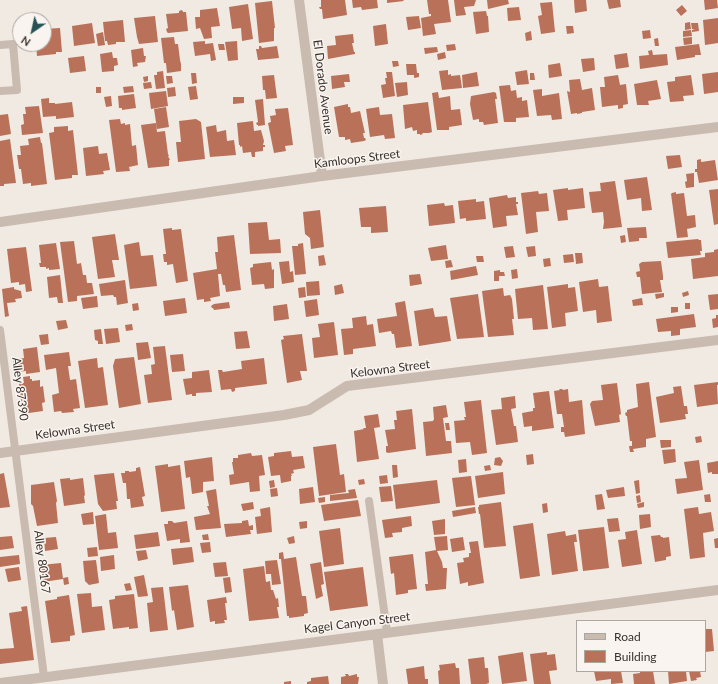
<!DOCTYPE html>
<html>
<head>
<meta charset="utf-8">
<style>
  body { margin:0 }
  #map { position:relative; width:718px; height:684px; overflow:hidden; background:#f1eae2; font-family:Lato,sans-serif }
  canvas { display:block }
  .legend { position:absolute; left:576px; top:620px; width:130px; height:52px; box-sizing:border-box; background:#f9f4ef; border:1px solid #aca6a1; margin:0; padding:5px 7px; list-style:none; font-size:12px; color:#38302c }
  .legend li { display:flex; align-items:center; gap:8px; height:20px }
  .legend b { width:20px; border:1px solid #aca6a1 }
  .north { position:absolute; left:12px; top:12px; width:40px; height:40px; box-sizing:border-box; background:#f9f4ef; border:1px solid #aca6a1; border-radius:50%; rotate:214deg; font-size:11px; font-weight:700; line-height:16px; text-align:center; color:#38302c }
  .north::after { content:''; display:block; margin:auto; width:14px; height:18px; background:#265256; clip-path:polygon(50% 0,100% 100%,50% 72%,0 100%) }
</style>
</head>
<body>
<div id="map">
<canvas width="718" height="684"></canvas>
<ul class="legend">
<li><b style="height:5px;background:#c9bbaf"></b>Road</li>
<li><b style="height:11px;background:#b97159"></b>Building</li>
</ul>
<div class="north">N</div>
</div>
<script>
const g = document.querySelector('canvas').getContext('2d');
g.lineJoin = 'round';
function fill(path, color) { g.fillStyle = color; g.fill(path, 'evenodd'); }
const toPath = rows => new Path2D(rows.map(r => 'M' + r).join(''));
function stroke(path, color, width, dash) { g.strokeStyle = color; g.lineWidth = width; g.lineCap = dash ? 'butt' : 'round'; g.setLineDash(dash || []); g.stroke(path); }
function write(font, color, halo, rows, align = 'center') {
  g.font = font + ' Lato,sans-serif'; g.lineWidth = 3; g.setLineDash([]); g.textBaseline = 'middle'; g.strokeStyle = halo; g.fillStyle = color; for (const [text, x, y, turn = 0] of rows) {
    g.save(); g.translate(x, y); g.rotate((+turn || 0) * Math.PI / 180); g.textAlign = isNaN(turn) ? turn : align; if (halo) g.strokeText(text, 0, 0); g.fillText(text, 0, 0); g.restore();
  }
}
const building = toPath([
  [321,0,345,0,347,15,323,19,322,9,320,9,319,7,321,7],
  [352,0,377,0,378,8,362,10,361,7,353,8],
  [387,0,403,0,404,1,387,3],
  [427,0,448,0,451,22,434,24,436,34,423,36,421,18,431,16,431,14,429,14],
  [454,0,476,0,474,6,464,7,466,15,456,16],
  [487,0,508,0,509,4,488,9],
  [574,0,586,0,587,11,575,13],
  [607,0,620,0,621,7,609,9],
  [704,0,717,0,718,8,705,10],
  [272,1,275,28,274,28,274,41,259,43,255,3],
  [552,2,555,32,541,34,538,16,542,15,540,3],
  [248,4,253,39,242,41,241,28,232,29,229,7],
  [682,5,687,11,681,16,676,10],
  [519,7,521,20,508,21,507,8],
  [217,8,220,26,211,27,212,38,204,39,200,28,196,29,195,17,200,17,200,10],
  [182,10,183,12,186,12,188,31,168,33,167,32,166,29,168,28,166,14,179,13,179,11],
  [486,11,487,16,488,16,489,32,476,34,473,12],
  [155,16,158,42,139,44,137,37,134,18],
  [419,16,421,28,408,30,406,17],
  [718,18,718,43,705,45,703,20],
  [123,20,125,42,116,42,116,44,108,45,107,41,105,41,103,22],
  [690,22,691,29,685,30,685,23],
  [92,23,95,43,74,46,72,26],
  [691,23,698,23,699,31,692,32,692,30,695,29,692,29],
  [386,24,388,44,375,46,373,26],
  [566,26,573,26,574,33,567,34],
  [60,28,62,52,56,52,56,54,37,56,36,44,44,44,44,29],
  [650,30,651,38,643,39,642,31],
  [691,30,692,36,683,37,683,31],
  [531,31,532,40,526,41,525,33],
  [103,32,105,45,98,46,96,34],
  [353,34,354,43,352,43,354,52,355,52,355,54,328,59,327,46,336,45,335,36],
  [174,37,175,44,178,44,180,60,181,64,181,71,167,73,166,63,164,63,161,38],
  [692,37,692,44,684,45,683,38],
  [658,38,659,46,655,46,654,39],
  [205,41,205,44,213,43,216,60,211,61,210,54,195,56,193,42],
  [237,41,238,60,228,61,225,42],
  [218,44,224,44,225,50,219,50],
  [455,44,456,50,447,51,446,45],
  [699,44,701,55,695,55,695,57,677,60,675,47],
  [259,46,261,46,262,48,277,46,279,58,258,60,256,49,259,49],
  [437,47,438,52,425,54,424,48],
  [143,48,144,56,146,56,145,62,137,63,138,66,133,67,131,50],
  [652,50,653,55,667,54,668,65,640,69,639,56,649,55,648,51],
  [112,52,113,58,117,58,118,65,114,66,114,71,102,72,100,54],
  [445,52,446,58,438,60,437,54],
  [627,53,629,67,616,69,614,55],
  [84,56,86,71,70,73,68,58],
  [594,58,595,70,583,72,581,59],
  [392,61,398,61,399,66,393,67],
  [560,63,562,76,549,78,548,65],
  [406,64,416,64,417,73,419,73,419,77,414,78,414,75,407,75],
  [448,70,448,75,451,74,451,76,460,75,462,88,442,90,439,71],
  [527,70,529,84,517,85,515,72],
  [163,71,165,88,156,89,154,75,157,75,157,72],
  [386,72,392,72,395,96,383,98,381,85,386,84,385,78,387,78],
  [477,72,479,86,463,88,462,75],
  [718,72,718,92,704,94,702,74],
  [191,73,196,73,197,83,192,84],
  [530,73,534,73,535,80,530,80],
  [349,74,350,82,344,82,345,87,332,89,331,76],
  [274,75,277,98,266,99,265,90,263,90,262,76],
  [618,75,620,85,626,84,628,104,623,105,623,108,618,109,618,105,602,107,600,87,605,87,604,77],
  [691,75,694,95,683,96,684,101,670,102,667,82,675,81,675,77],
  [148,76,148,81,144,82,143,77],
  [166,76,172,76,173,83,167,84],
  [580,79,582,90,592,88,595,110,582,112,582,113,577,114,577,113,571,114,567,91,570,92,569,80],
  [657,80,661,99,648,101,649,105,637,105,634,84],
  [151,82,152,88,144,89,143,83],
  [407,82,408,95,397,97,395,83],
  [510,85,511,91,516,90,517,98,522,97,522,101,527,100,529,117,516,118,516,122,504,122,499,86],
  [133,86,134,92,124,93,123,87],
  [196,86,198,99,190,100,188,87],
  [96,87,101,87,101,93,96,93],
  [175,87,176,96,168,97,167,88],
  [542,89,542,96,559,93,562,119,552,120,551,115,537,116,533,90],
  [166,91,168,106,151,109,149,93],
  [438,92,439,98,450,96,451,110,460,109,462,125,449,127,449,130,437,130,432,93],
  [494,92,496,93,497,99,495,99,498,123,484,125,483,122,479,122,479,119,473,120,470,104,471,96],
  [134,94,136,108,122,110,122,108,119,108,118,96],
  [111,96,112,106,106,107,104,97],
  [233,97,244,97,244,103,233,104],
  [49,98,49,103,55,103,55,104,72,102,74,117,56,119,56,116,43,117,41,99],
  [263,99,265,125,258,126,258,125,257,125,256,123,258,122,255,100],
  [428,102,432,132,429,133,422,133,423,134,420,135,420,134,417,134,417,130,413,131,412,127,405,129,403,105],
  [348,104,348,107,350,107,351,113,360,111,365,133,363,133,364,138,365,138,366,140,364,141,351,143,350,139,345,140,345,137,339,137,334,107],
  [39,106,43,133,22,135,21,125,24,124,23,114,26,114,25,107],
  [166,107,169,127,157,129,154,109],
  [379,107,380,115,392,114,395,138,385,139,384,135,370,137,366,109],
  [288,108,293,145,285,146,286,151,274,153,268,123,271,122,270,116,276,115,275,109],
  [8,114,11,134,0,136,0,115],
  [120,119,121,124,125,123,125,125,130,124,132,146,136,145,138,165,129,167,130,171,116,172,109,120],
  [196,119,201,122,205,159,178,162,176,142,181,142,179,121],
  [253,121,254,131,261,130,264,141,263,145,265,145,265,147,263,147,263,151,255,152,255,157,252,157,251,152,243,153,242,146,240,147,240,145,239,145,237,123],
  [156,123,157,132,165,131,168,154,169,156,168,156,170,160,169,160,169,166,148,168,141,125],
  [216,125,217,132,226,130,227,141,234,140,236,155,210,157,206,127],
  [68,126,68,131,73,130,78,175,72,175,72,178,55,180,49,133,54,132,54,127],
  [40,137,41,143,42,143,47,184,31,186,31,183,23,184,21,169,19,169,17,155,21,155,20,146,29,145,28,139],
  [10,139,16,183,4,184,4,186,0,186,0,141],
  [98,146,99,154,107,153,110,170,103,171,104,174,86,176,83,148],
  [680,155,682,167,668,169,666,156],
  [701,159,701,162,715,160,718,180,699,183,697,172,695,172,695,169,697,169,697,160],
  [694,173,694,187,686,188,685,182,687,181,686,174],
  [647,177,652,210,642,211,641,198,627,200,624,180],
  [615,181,622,227,603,229,604,222,603,212,592,213,589,192,601,191,600,183],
  [568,188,568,190,583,188,585,208,567,210,568,220,558,221,553,190],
  [718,189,718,224,714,225,709,190],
  [538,191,539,194,547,193,549,211,536,212,538,232,526,234,521,193],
  [676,192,676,194,684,193,687,216,695,215,696,227,687,229,688,237,677,238,671,194,672,193],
  [507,195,508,198,516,197,516,202,518,202,518,204,516,204,518,215,506,216,507,226,493,228,489,198],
  [476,199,476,202,484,201,486,219,466,221,466,218,460,219,458,201],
  [444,203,445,206,453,205,455,223,429,226,427,205],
  [386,206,388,232,371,233,371,227,361,227,359,208],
  [320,210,324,247,311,249,310,238,305,234,303,212],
  [267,222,269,240,280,239,281,253,250,254,248,223],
  [646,227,647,238,639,238,639,241,629,242,627,228],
  [172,228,172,230,181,229,188,281,176,283,173,264,167,265,167,262,164,262,163,254,166,254,163,229],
  [115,234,119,260,112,260,115,277,98,279,92,237],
  [234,235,241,290,226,292,225,285,223,285,221,274,218,274,220,296,210,298,211,301,204,302,204,299,197,300,193,273,217,269,215,252,218,252,217,237],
  [625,235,626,242,621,243,620,236],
  [698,239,699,240,701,240,702,251,700,251,701,255,668,258,666,242],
  [74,241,77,264,81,263,83,275,86,275,87,283,92,283,94,294,77,296,77,301,68,302,60,242],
  [139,242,141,256,153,255,157,286,130,289,124,245],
  [56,243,60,269,49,270,49,268,46,269,46,267,40,267,39,263,41,263,39,245],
  [303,243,306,274,295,275,292,246,298,246,298,244],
  [446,245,448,259,431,261,428,248],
  [513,246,515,257,506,258,504,247],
  [535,246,536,256,528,257,526,247],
  [26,247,32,291,26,292,25,284,19,285,19,282,11,283,7,249],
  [718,249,718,276,693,279,691,259,705,257,705,253,714,252,714,250],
  [575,253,582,253,583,263,576,264],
  [573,254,574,262,564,263,563,255],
  [324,255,326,265,319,266,318,256],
  [476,256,483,256,484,262,477,262],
  [550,258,551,266,544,267,543,259],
  [451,260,453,267,446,268,445,261],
  [289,261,290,272,293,271,294,282,282,284,279,262],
  [661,261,663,276,663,280,660,280,662,292,642,294,640,277,637,277,636,272,640,271,639,264,642,262],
  [271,262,272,270,274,269,274,288,265,289,264,284,252,285,250,268,253,267,253,264],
  [476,266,478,275,451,280,450,271],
  [517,269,518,278,512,279,511,270],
  [500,270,500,272,504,272,505,276,499,276,499,281,494,281,494,271],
  [420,274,422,284,410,286,409,275],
  [60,275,63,303,58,303,57,297,49,298,47,277],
  [598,279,599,287,608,286,612,321,597,323,596,310,583,312,579,282],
  [125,280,128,303,117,305,116,297,114,297,113,295,101,296,99,284],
  [319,281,320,295,307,296,306,282],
  [342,284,344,293,335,295,334,286],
  [568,284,568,288,575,287,578,311,565,313,566,326,552,328,547,287],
  [543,285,548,329,533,330,532,318,518,319,515,289],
  [14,287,14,289,21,291,22,298,15,299,16,302,7,303,9,316,5,317,2,289],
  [305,287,306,297,299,298,298,288],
  [503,288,504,296,510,295,512,299,514,319,512,319,514,335,488,337,482,291],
  [688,291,689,295,683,297,682,293],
  [664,293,664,297,656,299,655,294],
  [478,294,484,337,457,339,450,298],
  [718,294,718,309,710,310,708,295],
  [97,296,98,307,83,309,81,298],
  [185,298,187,313,165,316,163,301],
  [642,298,643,305,633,306,632,300],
  [317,299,319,315,306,317,304,301],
  [405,301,412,346,396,348,394,334,392,334,391,331,379,333,377,319,397,316,395,303],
  [229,302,230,308,214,310,213,308,212,308,211,306,214,304],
  [138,303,139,310,133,311,132,304],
  [685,303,690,303,690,309,685,309],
  [287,304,289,319,274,321,273,306],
  [671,307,678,307,678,312,671,313],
  [433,308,435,317,447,316,451,341,419,346,414,311],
  [694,314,696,327,680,329,680,335,671,336,671,331,658,332,656,319],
  [716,315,718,315,718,327,713,328,712,319,716,318],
  [366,316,367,325,373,324,376,346,353,349,353,354,344,355,341,329,353,328,352,318],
  [66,320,68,328,58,330,56,321],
  [334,322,338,355,314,358,312,338,320,337,318,324],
  [132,324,133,330,126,331,125,325],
  [118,328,120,342,106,344,104,329],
  [101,329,103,344,98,344,98,341,95,340,94,330],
  [247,331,250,348,236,349,234,332],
  [48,334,49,344,41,345,39,335],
  [302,334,307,371,300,371,302,380,287,383,281,340,284,339,283,336],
  [148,342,151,358,138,360,136,343],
  [165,346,172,400,148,403,144,375,152,374,151,365,155,364,153,347],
  [37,347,40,372,26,374,26,371,15,372,13,360,24,358,23,349],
  [69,352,71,366,68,366,70,380,76,379,80,408,73,409,74,412,62,413,61,411,54,412,52,395,59,393,56,368,46,370,44,355],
  [183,354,185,371,172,372,170,355],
  [134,357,141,404,119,408,113,366,115,359],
  [97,358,98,368,103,367,108,405,85,408,78,361],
  [264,358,267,384,235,388,235,391,232,392,231,389,221,390,218,370,222,370,223,372,242,369,241,361],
  [209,370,212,392,196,393,196,396,192,396,192,394,186,395,183,379,192,378,192,372],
  [30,376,30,379,32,379,32,381,40,380,40,387,43,386,45,402,42,403,43,411,22,414,19,383,24,383,23,377],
  [649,382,656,437,646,439,646,447,633,449,634,452,630,452,629,446,632,446,632,441,630,441,627,416,626,416,625,413,627,412,627,410,638,407,636,384],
  [718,382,718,385,717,385,718,404,697,407,694,385],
  [617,383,621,414,619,415,620,422,595,426,590,404,592,401,603,400,601,385],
  [681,386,684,406,687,406,688,414,685,414,686,419,660,423,656,397,674,393,673,387],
  [559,389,562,389,563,390,568,389,569,402,582,400,585,434,565,437,564,432,561,432,561,427,564,427,562,414,557,414,554,391,560,390],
  [549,391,554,428,532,431,532,426,524,427,522,413,533,411,533,408,535,408,533,393],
  [515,396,516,408,511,409,514,426,516,426,518,442,496,445,491,410,502,409,501,398],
  [481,400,487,453,472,455,470,442,456,443,454,421,465,420,464,417,466,417,464,402],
  [446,405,448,417,443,418,446,441,451,441,452,453,426,456,423,422,433,421,434,419,433,407],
  [412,409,416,449,388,453,386,452,386,446,388,446,385,430,395,429,394,420,397,420,396,411],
  [378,414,380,427,374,428,379,459,357,462,354,431,364,429,363,428,366,428,364,416],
  [445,423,449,423,450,430,446,430],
  [701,436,702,442,696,443,695,437],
  [660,440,671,440,671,447,661,448],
  [336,444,340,475,344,474,346,492,319,496,313,447],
  [675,449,676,462,664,464,662,450],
  [291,451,292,457,303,456,305,468,293,470,294,473,291,474,292,476,291,476,291,481,281,483,280,475,271,476,268,457,274,456,274,453],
  [251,453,252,456,262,455,265,475,259,476,260,491,250,492,249,482,230,485,229,475,234,474,232,462,233,462,233,458,238,458,238,455],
  [533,454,534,464,527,465,526,455],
  [212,457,214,481,203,482,203,492,192,494,190,477,186,478,184,461],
  [500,457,503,461,501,466,494,465,495,458],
  [466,459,467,472,459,473,458,460],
  [699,460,703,490,677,494,675,479,687,478,684,462],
  [718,461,718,474,712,474,712,472,708,473,707,463],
  [168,464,168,467,180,465,185,509,161,512,155,466],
  [392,465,397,465,398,477,393,478],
  [490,465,491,470,485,471,484,466],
  [140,467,145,496,142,497,144,506,131,508,130,499,127,499,126,483,123,483,121,473,125,473,125,471,129,471,129,472,136,471,136,468],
  [503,472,505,494,478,498,475,476],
  [4,473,10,507,0,508,0,474],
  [114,473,118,501,116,501,117,509,103,511,98,504,94,475],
  [387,475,388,483,380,484,379,476],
  [471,476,475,505,456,507,452,478],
  [70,478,70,480,83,478,85,495,84,496,85,503,64,506,60,479],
  [364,479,365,484,359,485,358,480],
  [274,480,275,487,270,488,269,481],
  [437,480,440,503,396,509,393,485],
  [639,480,640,493,636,494,634,481],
  [54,482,57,501,56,503,58,523,37,526,33,506,31,504,31,485],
  [391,486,393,501,381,502,379,487],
  [313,487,315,502,300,504,299,489],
  [624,487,625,496,608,498,606,490],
  [277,488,278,496,271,497,270,489],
  [216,489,221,528,196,530,194,517,210,514,207,506,209,506,206,491],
  [355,489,357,498,330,501,330,495,349,493,348,490],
  [602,494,605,509,597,510,595,495],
  [710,494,711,502,705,502,704,495],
  [640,495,641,502,637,503,636,496],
  [325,497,325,502,319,503,318,498],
  [358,500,361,516,324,521,321,505],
  [253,502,254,509,243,511,241,504],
  [501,502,506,546,484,548,480,514,479,514,478,507,479,507,479,505],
  [644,502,644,507,638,508,637,504],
  [547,503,548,512,543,513,542,504],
  [270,507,272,532,257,534,255,517,261,516,260,509],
  [475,507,476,513,453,517,452,511],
  [698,507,699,514,711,512,714,531,703,533,705,557,690,559,684,509],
  [93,512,94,524,83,525,81,514],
  [106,514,108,533,116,532,118,548,99,550,95,516],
  [650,514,651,527,640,529,639,515],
  [411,516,412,526,402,528,402,532,392,533,393,537,385,538,382,520],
  [618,518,620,531,609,532,607,519],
  [445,519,445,534,434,535,432,521],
  [248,520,249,526,253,525,253,530,250,530,251,534,226,537,224,524,242,523,242,521],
  [168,521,172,521,174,523,187,521,190,542,180,543,180,539,167,541,164,524,168,524],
  [307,521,307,528,300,529,299,522],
  [533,523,540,576,520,579,513,526],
  [604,527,609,568,583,571,578,530],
  [340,528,344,564,324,567,319,531],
  [637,530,642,564,622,567,618,540,626,539,625,532],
  [565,531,566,536,576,534,577,542,574,542,578,571,552,575,547,534],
  [158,532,160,546,136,549,134,535],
  [208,534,209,540,203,540,202,535],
  [660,535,661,537,663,537,663,538,669,537,671,556,666,557,666,560,655,562,651,536],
  [12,536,14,548,0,550,0,537],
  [294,536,295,543,289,544,287,538],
  [447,536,448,550,437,551,442,562,443,568,447,568,446,589,426,591,425,584,428,584,425,552,436,550,434,537],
  [56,537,58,549,45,551,44,538],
  [463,537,465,550,452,552,450,539],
  [718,538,718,548,715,548,714,539],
  [478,541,484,583,468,586,468,582,460,584,457,563,464,562,463,558,469,557,469,553,471,553,469,542],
  [210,542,211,552,202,553,200,543],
  [97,547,98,556,88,557,87,548],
  [192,547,194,562,173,565,171,549],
  [146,550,148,559,138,561,136,551],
  [283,552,284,559,296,557,302,596,306,596,308,613,304,614,304,616,289,618,289,616,287,616,281,559,279,559,279,553],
  [413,554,417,589,408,590,408,593,396,595,394,573,391,574,389,557],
  [19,555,20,564,0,567,0,557],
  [114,555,115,569,101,571,100,557],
  [96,560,99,583,89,585,85,581,83,561],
  [277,560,281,584,272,585,271,574,266,574,265,561],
  [226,562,228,576,215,577,213,563],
  [321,562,324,584,321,585,323,596,316,599,310,564],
  [61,563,63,579,43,582,41,565],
  [264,566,266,582,270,581,271,590,273,590,276,599,278,598,279,607,277,607,279,618,249,621,243,569],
  [19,567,21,580,8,582,5,569],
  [363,567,368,606,330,611,324,572],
  [144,575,148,596,138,597,134,577],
  [68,577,69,584,64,585,63,578],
  [230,577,232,592,225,593,223,578],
  [130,583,132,590,126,591,124,584],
  [188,585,194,627,177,630,174,610,172,611,169,587],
  [163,587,168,630,150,632,147,603,153,602,151,588],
  [91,593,92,607,102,606,105,630,82,633,77,594],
  [134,594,138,628,129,629,129,627,113,629,109,600,115,599,115,596],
  [69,595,75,635,70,636,70,641,51,643,45,601,57,599,57,597],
  [226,597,227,603,225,603,227,620,224,620,225,623,215,624,215,621,210,622,207,600],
  [27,606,34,660,0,664,0,649,14,648,9,613,22,611,21,607],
  [705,629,712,629,714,651,705,652],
  [523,652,527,681,502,684,498,656],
  [547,652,547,655,555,654,557,670,549,671,551,684,534,684,530,654],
  [484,657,485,668,488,668,489,683,486,684,471,684,468,659],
  [455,663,456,668,459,668,460,684,439,684,438,671,440,670,439,665],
  [424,666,425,679,428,679,428,684,408,684,406,669],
  [594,671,621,671,623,683,611,684,611,679,596,681],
  [640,671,646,671,646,672,653,671,655,684,634,684,633,674,640,673],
  [668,671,686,671,687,681,669,684],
  [689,671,700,671,701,677,696,678,697,680,691,681],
  [345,674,348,674,349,676,357,674,357,677,359,677,358,684,341,684,341,677,346,676],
  [328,676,329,684,307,684,307,682,311,681,311,678],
  [291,681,291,684,284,684,284,682]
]);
const lane = toPath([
  [0,45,13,44,17,90,0,91],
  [0,330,44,677],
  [369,501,387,632]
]);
const street = toPath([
  [299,0,322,176],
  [0,222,322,176,718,127],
  [0,453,284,415,309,410,347,386,718,340],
  [377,634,383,684],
  [0,683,718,590]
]);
const streetNames = [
  ["El Dorado Avenue",323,87,83],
  ["Kamloops Street",357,159,-7],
  ["Kelowna Street",390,369,-7],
  ["Alley 87390",20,389,83],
  ["Kelowna Street",75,430,-8],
  ["Alley 80167",42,562,83],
  ["Kagel Canyon Street",357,623,-7]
];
fill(building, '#b97159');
stroke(lane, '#c9bbaf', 8);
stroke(street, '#c9bbaf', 10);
write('12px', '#38302c', '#f9f4ef', streetNames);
</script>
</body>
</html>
